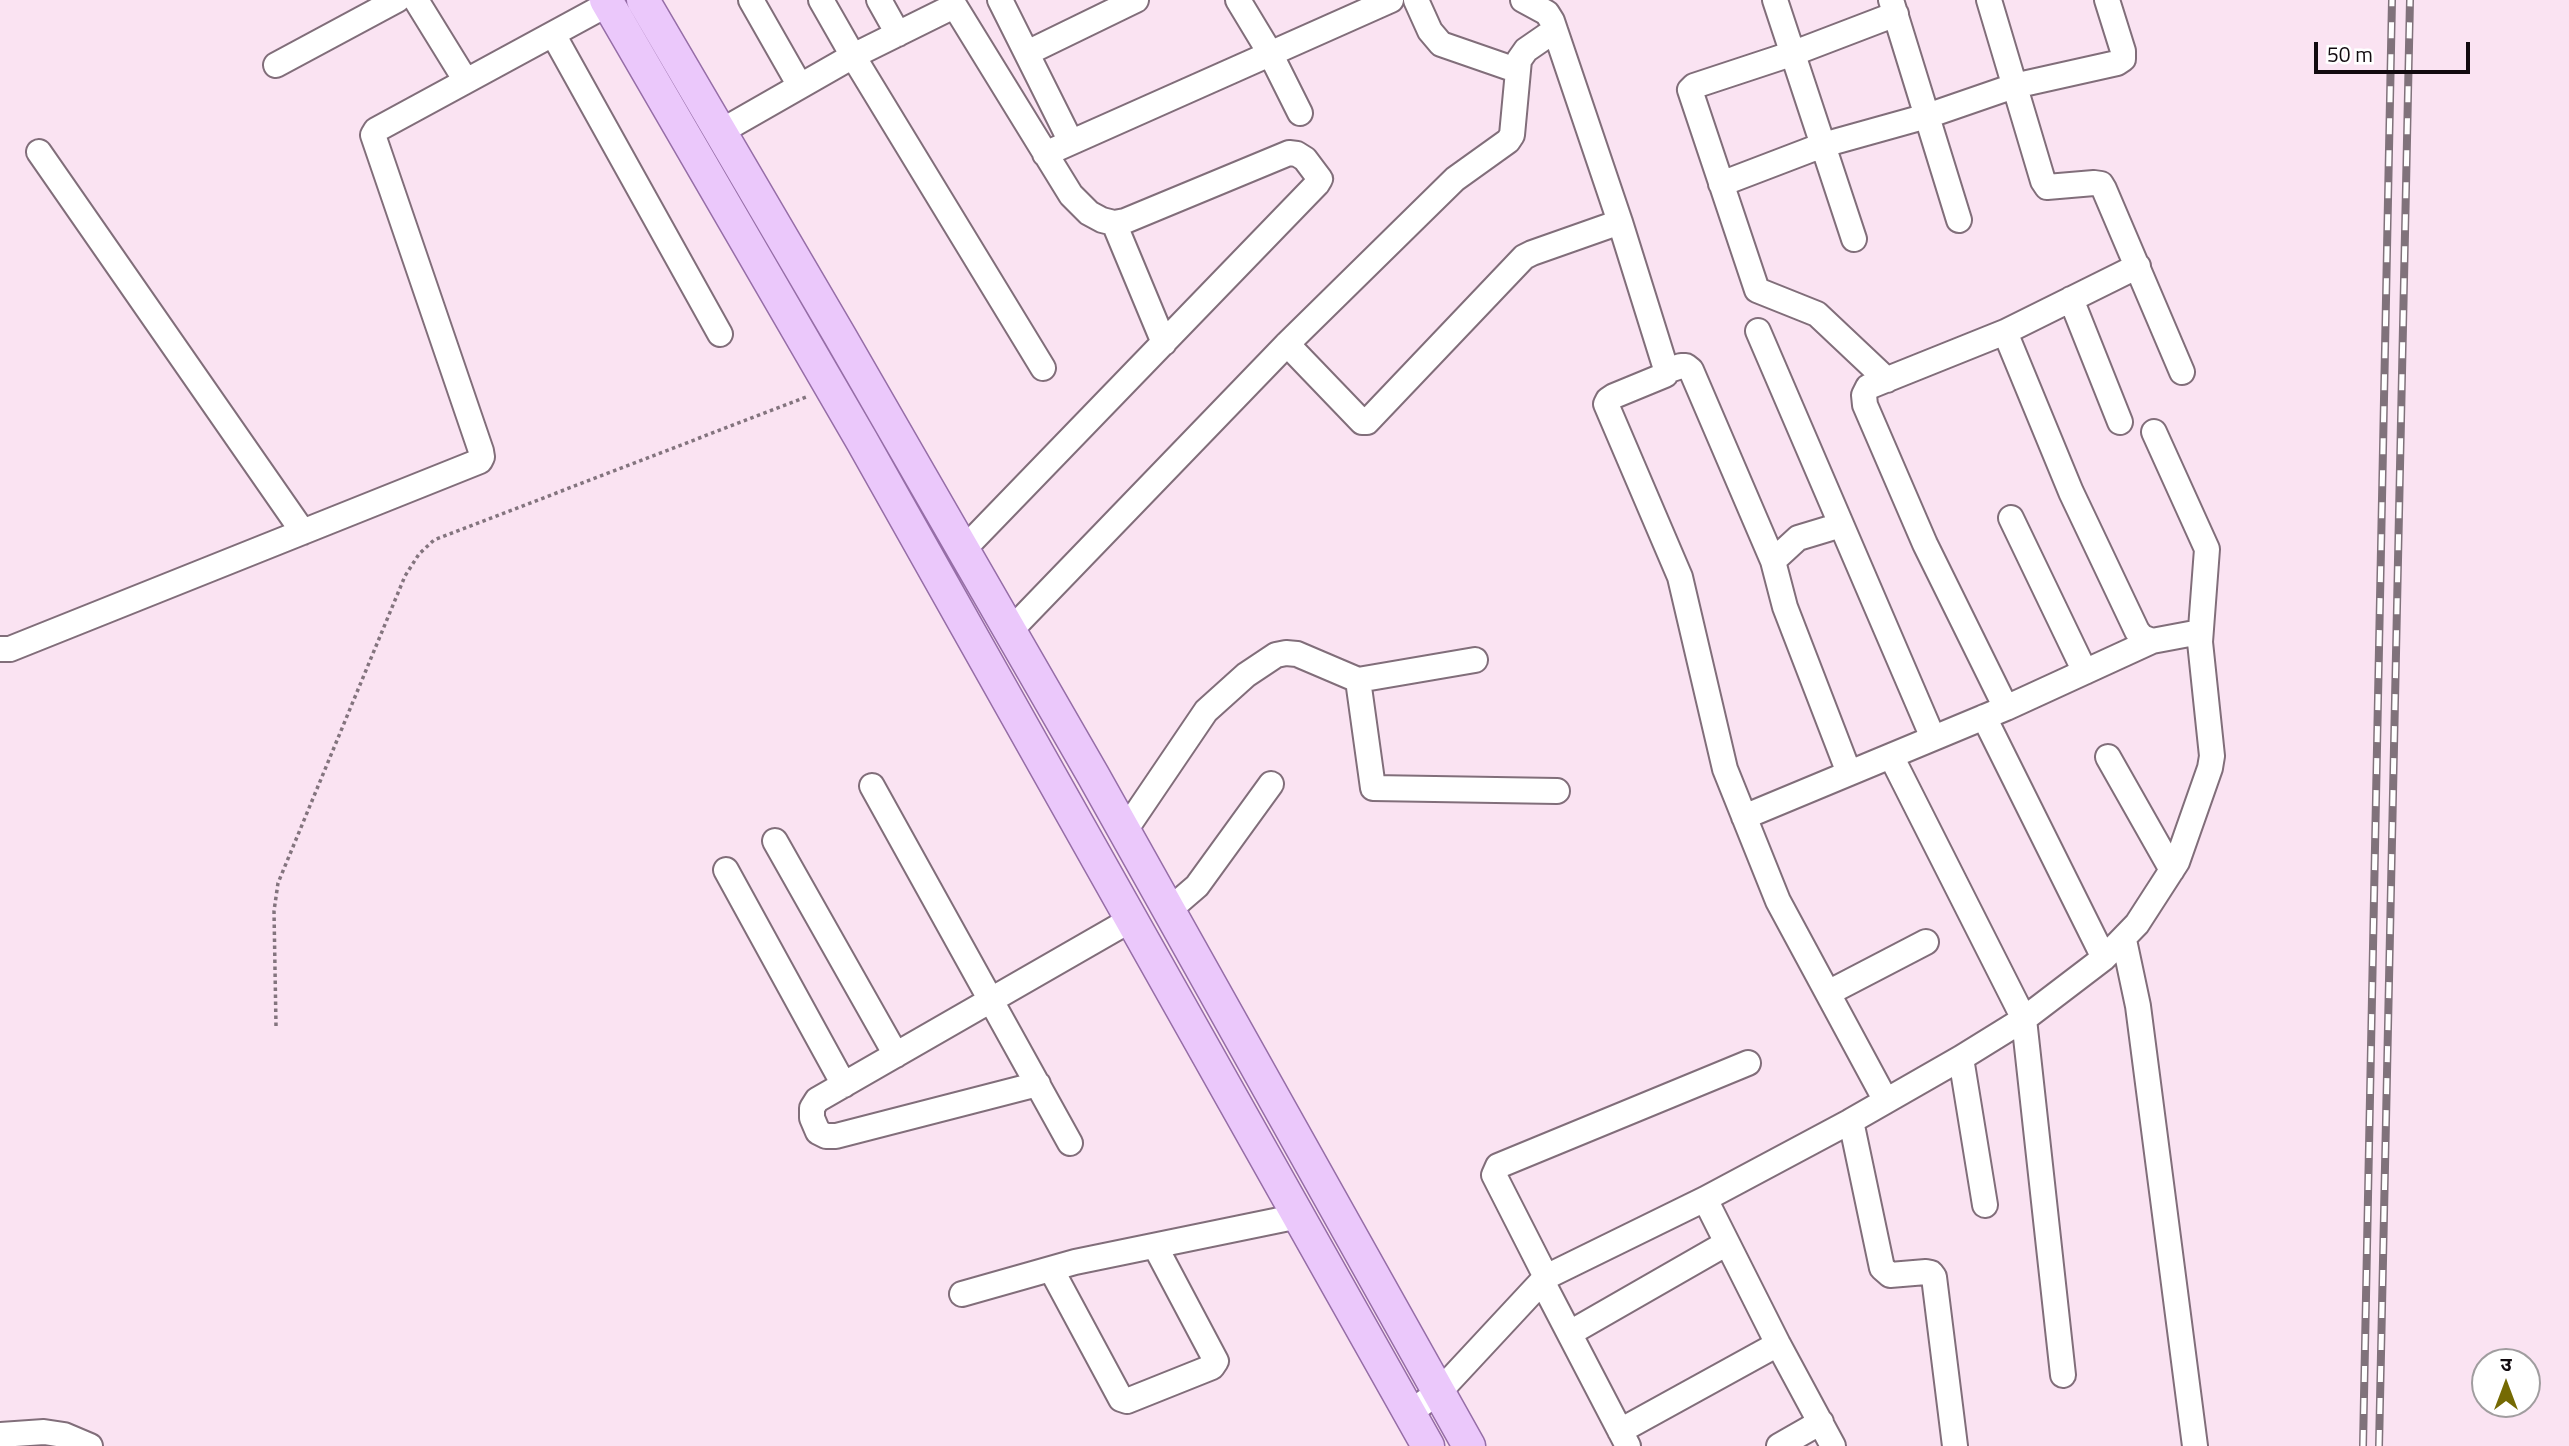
<!DOCTYPE html>
<html>
<head>
<meta charset="utf-8">
<style>
  body { margin:0 }
  #map { position:relative; width:2569px; height:1446px; overflow:hidden; background:#fae3f2; font-family:"Titillium Web","Noto Sans Devanagari",sans-serif }
  canvas { display:block }
  .north { position:absolute; left:2471px; top:1348px; width:70px; height:70px; box-sizing:border-box; background:#fff; border:2px solid #a09d9f; border-radius:50%; rotate:0deg; font-size:19px; font-weight:700; line-height:28px; text-align:center; color:#110a0f }
  .north::after { content:''; display:block; margin:auto; width:24px; height:32px; background:#756a03; clip-path:polygon(50% 0,100% 100%,50% 72%,0 100%) }
  .scale { position:absolute; left:2314px; top:42px; width:156px; height:32px; box-sizing:border-box; border:4px solid #110a0f; border-top:0; padding-left:9px; font-size:21px; line-height:24px; white-space:nowrap; color:#110a0f; -webkit-text-stroke:5px #fff; paint-order:stroke }
</style>
</head>
<body>
<div id="map">
<canvas width="2569" height="1446"></canvas>
<div class="north">उ</div>
<div class="scale">50 m</div>
</div>
<script>
const g = document.querySelector('canvas').getContext('2d');
g.lineJoin = 'round';
const toPath = rows => new Path2D(rows.map(r => 'M' + r).join(''));
function stroke(path, color, width, dash) { g.strokeStyle = color; g.lineWidth = width; g.lineCap = dash ? 'butt' : 'round'; g.setLineDash(dash || []); g.stroke(path); }
const path = toPath([
  [276,1026,274,911,278,883,405,576,419,554,434,540,806,397]
]);
const minor = toPath([
  [416,0,466,81],
  [751,0,800,86],
  [821,0,853,56,1043,368],
  [879,0,898,34],
  [951,0,1071,195,1089,213,1102,220,1114,223,1125,221,1289,153,1297,154,1305,159,1320,179,1317,184,963,550],
  [1000,0,1071,142],
  [1238,0,1270,53,1300,113],
  [1416,0,1430,31,1441,44,1516,70],
  [1523,0,1547,13,1552,21,1620,222,1665,366,1665,375,1614,396,1608,400,1606,404,1680,577,1725,769,1778,901,1886,1101],
  [1775,0,1854,239],
  [1891,0,1959,220],
  [1989,0,2043,181,2047,187,2094,183,2101,184,2104,189,2182,372],
  [553,34,720,334],
  [1027,53,1136,0],
  [276,65,397,0],
  [720,132,853,56,954,6],
  [39,152,303,532],
  [1045,154,1391,0],
  [1721,184,1823,145,1927,116,2014,86,2117,63,2123,59,2123,51,2107,0],
  [1114,223,1164,343],
  [2071,299,2120,422],
  [1758,331,1933,738],
  [2005,332,2071,492,2137,631,2142,637,2152,641,2200,632],
  [1287,344,1362,422,1367,422,1524,257,1532,253,1620,222],
  [1666,371,1681,366,1686,366,1691,370,1773,561],
  [1887,380,1817,314,1757,290,1690,90,1694,86,1794,53,1896,14],
  [2011,518,2085,672],
  [1841,525,1798,538,1773,561,1785,607,1849,773],
  [1010,631,1287,344,1455,179,1508,141,1512,135,1519,60,1526,50,1555,30],
  [0,649,10,649,480,461,482,457,481,451,373,135,376,130,608,4],
  [1358,680,1475,660],
  [2006,708,1925,544,1865,405,1864,395,1868,387,2005,332,2138,266],
  [1984,717,2104,958],
  [1891,756,2024,1019,2063,1375],
  [2108,757,2172,870],
  [872,786,1070,1143],
  [1744,817,2006,708,2152,641],
  [1124,832,1206,711,1246,675,1276,655,1286,653,1297,654,1358,680,1373,788,1557,791],
  [775,841,896,1055],
  [726,870,844,1085],
  [1168,911,1197,886,1271,784],
  [2124,940,2138,1006,2195,1446],
  [1828,993,1926,942],
  [1961,1058,1985,1205],
  [1038,1084,836,1136,826,1136,818,1132,812,1118,812,1108,817,1100,1132,919],
  [1851,1121,1882,1268,1890,1275,1926,1272,1931,1273,1934,1277,1955,1446],
  [1705,1199,1778,1344,1833,1446],
  [1051,1269,1121,1399,1127,1401,1212,1367,1216,1361,1155,1246],
  [1546,1277,1494,1175,1498,1166,1748,1063],
  [1542,1281,1628,1446],
  [962,1294,1075,1262,1299,1216],
  [1570,1333,1727,1243],
  [1409,1413,1439,1392,1546,1277,1705,1199,1851,1121,1961,1058,2024,1019,2104,958,2137,924,2177,862,2210,768,2212,756,2200,642,2207,549,2154,432],
  [1620,1431,1778,1344],
  [0,1435,44,1432,64,1435,90,1446],
  [1779,1446,1821,1422]
]);
const major = toPath([
  [606,0,862,441,1428,1446],
  [643,0,840,336,1093,775,1469,1446]
]);
const rail = toPath([
  [2363,1446,2392,0],
  [2379,1446,2410,0]
]);
stroke(minor, '#816e7a', 28);
stroke(major, '#966ea7', 35);
stroke(path, '#83747e', 3.5, [3.5, 3.5]);
stroke(minor, '#fff', 24);
stroke(major, '#ebc8fb', 32);
stroke(rail, '#80727b', 8);
stroke(rail, '#fff', 5, [16]);
</script>
</body>
</html>
